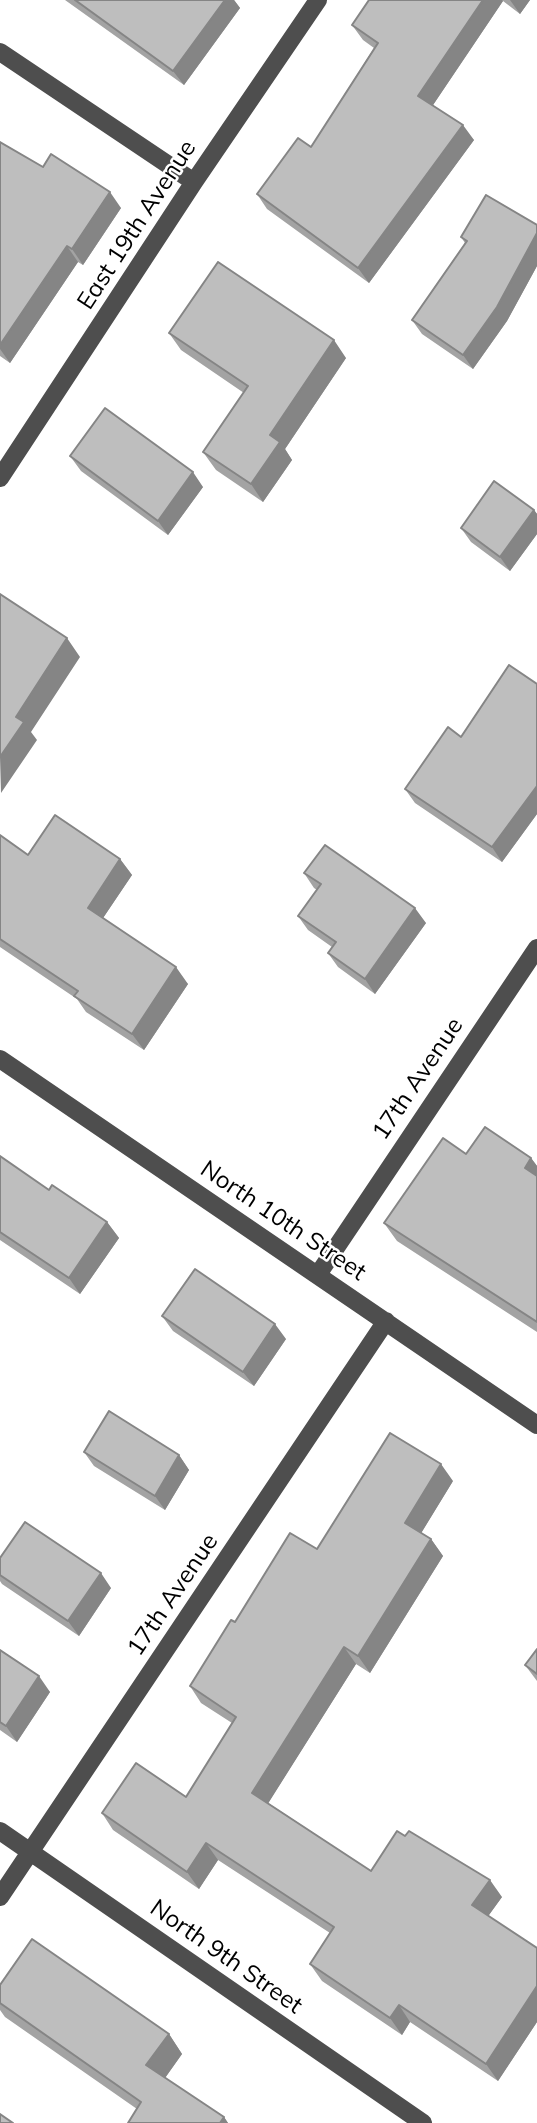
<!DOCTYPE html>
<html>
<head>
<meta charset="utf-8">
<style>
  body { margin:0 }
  canvas { display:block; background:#fff }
</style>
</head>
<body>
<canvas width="537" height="2123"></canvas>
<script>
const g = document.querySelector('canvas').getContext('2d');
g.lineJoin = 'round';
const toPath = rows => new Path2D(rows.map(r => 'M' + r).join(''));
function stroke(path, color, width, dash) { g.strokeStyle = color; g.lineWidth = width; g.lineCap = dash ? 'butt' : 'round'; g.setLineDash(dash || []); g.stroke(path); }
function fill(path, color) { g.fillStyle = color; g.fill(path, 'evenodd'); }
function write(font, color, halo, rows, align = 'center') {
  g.font = font + ' Mulish,sans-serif'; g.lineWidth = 5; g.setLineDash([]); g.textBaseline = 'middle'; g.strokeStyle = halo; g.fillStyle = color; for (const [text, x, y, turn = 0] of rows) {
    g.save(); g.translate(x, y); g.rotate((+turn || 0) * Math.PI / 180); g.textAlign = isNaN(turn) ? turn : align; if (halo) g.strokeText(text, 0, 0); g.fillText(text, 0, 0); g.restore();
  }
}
const minor = toPath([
  [0,52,194,182],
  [0,478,194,182,318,0],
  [0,1059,537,1425],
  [319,1273,537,948],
  [0,1831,423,2123],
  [0,1897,386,1321]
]);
const wall = toPath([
  [65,0,234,0,240,8,184,85],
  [369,0,530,0,520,14,503,1,433,105,474,140,369,283,267,209,257,194,311,147,374,48,363,40,352,25],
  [0,142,43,167,121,208,83,265,78,262,10,363,0,356],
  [537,225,537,266,507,321,473,369,422,334,412,320,465,243,461,237],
  [169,333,346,358,285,449,292,460,263,502,216,470,203,452,244,393,181,350],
  [70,456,203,487,168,535,81,471],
  [534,510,537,514,537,534,510,571,471,542,461,528],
  [537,684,537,814,502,862,415,803,405,789,461,737],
  [0,835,28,855,120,859,132,875,103,918,188,984,144,1050,86,1012,77,999,0,947],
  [304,873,426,923,375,994,338,967,328,953,332,947,308,930,298,916,317,890,314,888],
  [466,1154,531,1158,537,1166,537,1332,397,1241,384,1223],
  [0,1156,49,1190,107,1222,119,1238,80,1294,0,1240],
  [162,1316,286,1339,254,1386,173,1331],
  [84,1452,179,1455,189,1470,165,1510,94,1466],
  [453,1481,421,1533,431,1539,443,1556,370,1673,356,1664,268,1803,371,1871,502,1897,488,1916,537,1948,537,2022,498,2081,410,2022,402,2035,322,1981,310,1964,330,1933,218,1860,199,1889,113,1830,102,1813,186,1797,232,1723,201,1703,190,1686,235,1622,317,1549],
  [0,1558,111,1588,79,1636,2,1584,0,1581],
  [537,1649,537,1681,525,1665],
  [0,1650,50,1692,17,1742,0,1730],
  [0,1985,169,2034,182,2054,165,2078,224,2117,228,2123,128,2123,137,2109,5,2017,0,2010]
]);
const shadedWall = toPath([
  [225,0,234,0,240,8,184,85,173,71],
  [483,0,502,0,503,1,429,111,418,96],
  [510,0,530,0,520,14],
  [463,125,474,140,369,283,358,268],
  [110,192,121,208,83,265,72,249],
  [537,233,537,266,507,321,473,369,463,355],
  [67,246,78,262,10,363,0,349,0,345],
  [334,340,346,358,285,449,292,460,263,502,251,484,270,435],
  [193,472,203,487,168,535,158,521],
  [534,510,537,514,537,534,510,571,500,557],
  [67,638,80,657,31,732,37,740,1,793,0,757,16,717],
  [537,786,537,814,502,862,492,847],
  [120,859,132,875,99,924,88,908],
  [415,908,426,923,375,994,365,979],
  [176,967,188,984,144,1050,132,1034],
  [531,1158,537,1166,537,1185,525,1168],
  [107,1222,119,1238,80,1294,69,1278],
  [275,1324,286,1339,254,1386,243,1372],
  [179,1455,189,1470,165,1510,155,1496],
  [441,1464,453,1481,417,1540,405,1523],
  [431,1539,443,1556,370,1673,358,1656],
  [101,1573,111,1588,79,1636,68,1621],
  [344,1647,356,1664,264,1810,252,1793],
  [39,1676,50,1692,17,1742,6,1726],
  [206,1843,218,1860,199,1889,187,1872],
  [490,1880,502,1897,484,1922,472,1905],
  [537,1986,537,2022,498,2081,486,2064],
  [399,2005,410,2022,402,2035,390,2018],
  [169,2034,182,2054,160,2085,146,2065],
  [224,2117,228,2123,220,2123]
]);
const building = toPath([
  [75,0,225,0,173,71,75,0],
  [369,0,483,0,418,96,463,125,358,268,257,194,298,138,311,147,378,43,352,25,369,0],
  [0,142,43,167,51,154,110,192,72,249,67,246,0,345,0,142],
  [486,195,537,225,537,233,497,307,463,355,412,320,467,241,461,237,486,195],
  [218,262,334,340,270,435,280,442,251,484,203,452,248,386,169,333,218,262],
  [105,408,193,472,158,521,70,456,105,408],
  [494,481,534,510,500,557,461,528,494,481],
  [0,594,67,638,16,717,24,722,0,757,0,594],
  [509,665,537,684,537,786,492,847,405,789,448,727,461,737,509,665],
  [55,815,120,859,88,908,176,967,132,1034,74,996,78,991,0,939,0,835,28,855,55,815],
  [325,845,415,908,365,979,328,953,336,942,298,916,321,884,304,873,325,845],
  [485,1127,531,1158,525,1168,537,1176,537,1322,384,1223,443,1138,466,1154,485,1127],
  [0,1156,49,1190,52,1185,107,1222,69,1278,0,1232,0,1156],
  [195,1269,275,1324,243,1372,162,1316,195,1269],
  [109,1411,179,1455,155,1496,84,1452,109,1411],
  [390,1433,441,1464,405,1523,431,1539,358,1656,344,1647,252,1793,371,1871,397,1831,405,1836,409,1831,490,1880,472,1905,537,1948,537,1986,486,2064,399,2005,390,2018,310,1964,334,1927,206,1843,187,1872,102,1813,136,1763,186,1797,236,1717,190,1686,231,1620,235,1622,290,1533,317,1549,390,1433],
  [25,1522,101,1573,68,1621,0,1575,0,1558,25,1522],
  [537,1649,537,1674,525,1665,537,1649],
  [0,1650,39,1676,6,1726,0,1722,0,1650],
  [32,1939,169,2034,146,2065,224,2117,220,2123,128,2123,141,2102,0,2003,0,1985,32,1939],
  [0,2114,13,2123,0,2123,0,2114]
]);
const streetNames = [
  ["East 19th Avenue",137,225,-57],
  ["17th Avenue",418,1079,-56],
  ["North 10th Street",283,1221,34],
  ["17th Avenue",173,1595,-56],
  ["North 9th Street",226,1957,35]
];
stroke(minor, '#4e4e4e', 18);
fill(wall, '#a3a3a3');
fill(shadedWall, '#858585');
fill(building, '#bebebe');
stroke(building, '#858585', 2);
write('24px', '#000', '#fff', streetNames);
</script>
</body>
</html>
